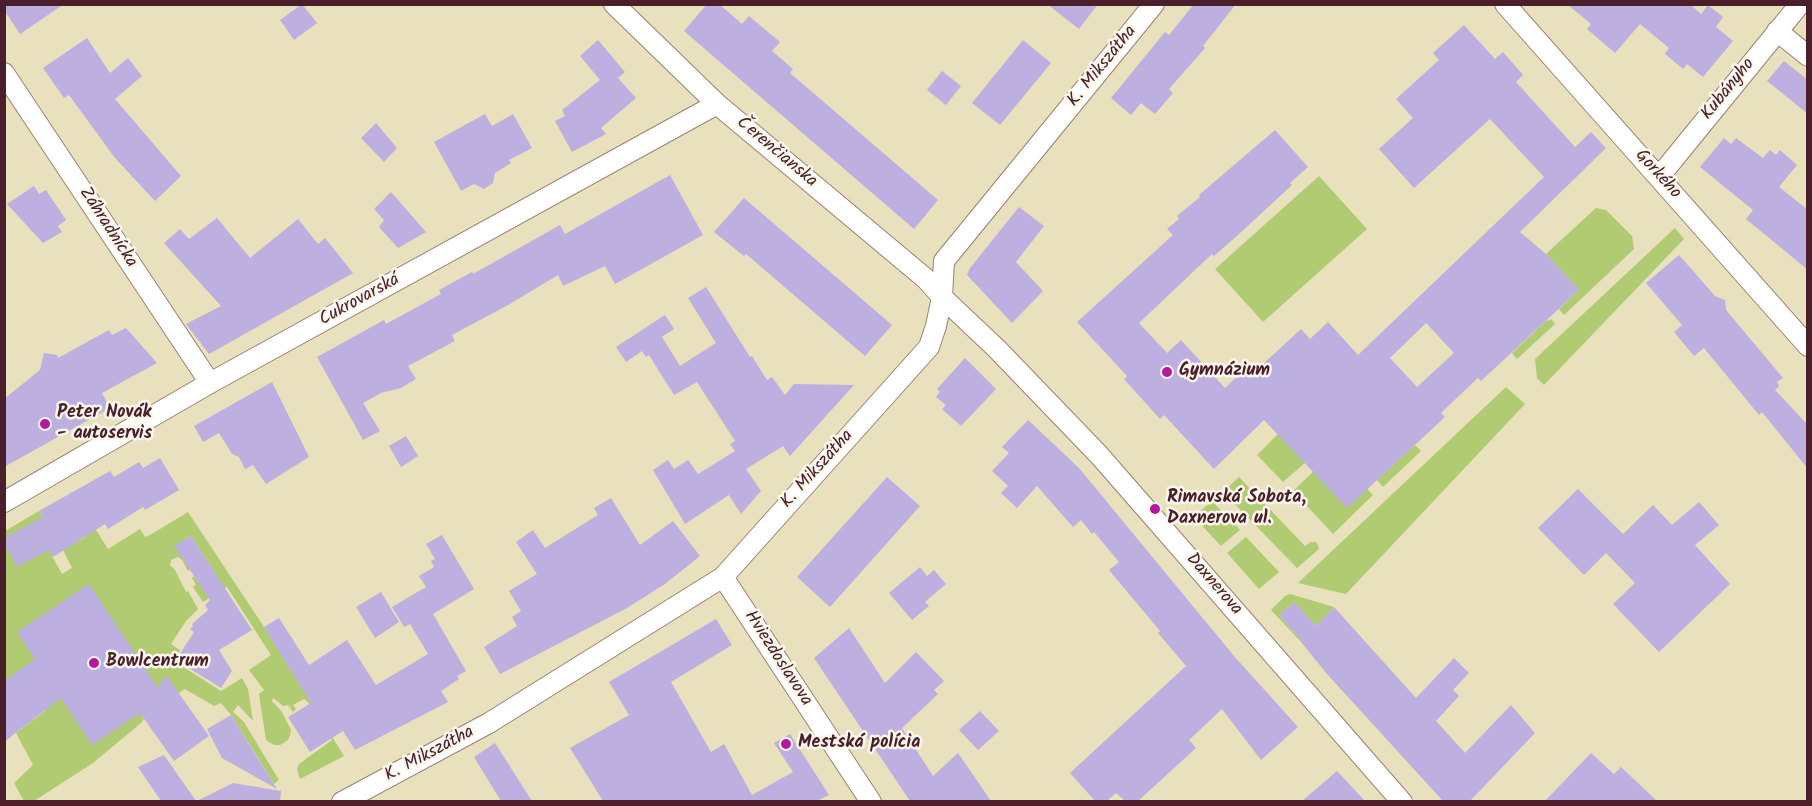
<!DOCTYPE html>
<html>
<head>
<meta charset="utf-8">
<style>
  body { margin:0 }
  #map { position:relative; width:1812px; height:806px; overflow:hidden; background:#e9e0bd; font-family:Kalam,sans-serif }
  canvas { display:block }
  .frame { position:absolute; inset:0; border:6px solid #4a1f2b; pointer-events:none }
</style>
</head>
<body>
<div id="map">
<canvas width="1812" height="806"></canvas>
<div class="frame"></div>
</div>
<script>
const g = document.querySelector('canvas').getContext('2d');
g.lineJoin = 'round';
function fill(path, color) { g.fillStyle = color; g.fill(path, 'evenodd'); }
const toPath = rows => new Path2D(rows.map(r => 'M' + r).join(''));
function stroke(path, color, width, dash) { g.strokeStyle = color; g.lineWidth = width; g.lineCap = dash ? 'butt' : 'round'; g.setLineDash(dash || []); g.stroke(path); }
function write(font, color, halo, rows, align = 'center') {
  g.font = font + ' Kalam,sans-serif'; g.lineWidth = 5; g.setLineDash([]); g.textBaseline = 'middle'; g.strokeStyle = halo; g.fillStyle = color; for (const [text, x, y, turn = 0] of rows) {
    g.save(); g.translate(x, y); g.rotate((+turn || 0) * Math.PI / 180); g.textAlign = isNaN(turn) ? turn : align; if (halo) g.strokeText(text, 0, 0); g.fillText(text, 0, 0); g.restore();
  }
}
const green = toPath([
  [1319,176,1367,229,1263,322,1215,269],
  [1596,208,1606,210,1632,236,1634,249,1564,315,1559,309,1579,290,1546,254],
  [1675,228,1684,239,1544,385,1537,378,1535,359],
  [1551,319,1555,324,1517,359,1512,353,1547,320,1548,321],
  [1506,387,1525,404,1346,594,1298,583],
  [1278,434,1306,462,1283,482,1257,455],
  [1415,445,1421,451,1383,487,1377,480],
  [1313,472,1367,489,1373,495,1333,534,1293,491],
  [1239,477,1305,546,1311,542,1316,542,1318,545,1319,549,1297,568,1223,492],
  [72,492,108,549,140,529,145,537,150,535,188,512,268,633,344,756,300,779,297,769,299,764,332,740,308,702,304,699,293,705,296,709,293,712,288,705,283,706,273,698,272,701,282,712,291,730,290,735,288,740,280,745,274,745,266,740,259,694,264,690,249,670,271,655,227,587,203,602,193,587,196,585,192,578,194,576,199,583,215,573,191,536,175,546,190,570,188,571,182,560,178,557,171,560,170,565,175,570,186,592,188,591,198,609,186,621,171,644,180,650,174,661,221,691,242,678,248,689,253,721,238,705,233,712,244,722,279,780,274,784,231,715,221,703,214,706,185,689,143,717,144,719,141,723,93,763,34,801,24,801,14,783,33,765,16,733,45,711,5,681,5,531,39,511,54,536,72,539,74,543,84,538,90,529,70,493],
  [63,550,72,568,62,574,52,556],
  [1212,501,1240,530,1221,546,1194,517],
  [1246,537,1279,572,1259,589,1227,553],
  [1290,594,1334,607,1316,626,1294,602,1279,615,1302,641,1301,642,1271,610,1285,596]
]);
const building = toPath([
  [4,4,64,4,20,34,4,10],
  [302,4,317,23,294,40,280,20],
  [707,4,719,4,742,24,749,16,780,42,772,51,793,69,790,73,938,200,914,229,684,31],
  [1047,4,1098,4,1079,29],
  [1194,4,1236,4,1203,46,1205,48,1169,89,1173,93,1155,114,1141,103,1131,115,1111,98,1165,32,1169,35],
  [1567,4,1690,4,1701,14,1708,5,1723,17,1716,27,1733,41,1703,77,1687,64,1683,69,1665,54,1669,48,1640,24,1615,53,1587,29,1591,24],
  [1464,25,1495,59,1503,52,1523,75,1516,82,1575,147,1591,132,1606,148,1520,232,1546,254,1579,290,1481,381,1478,378,1463,392,1441,413,1445,417,1347,508,1264,420,1214,469,1164,415,1160,419,1124,379,1127,376,1077,322,1173,235,1167,229,1179,219,1177,216,1200,197,1199,195,1275,130,1308,167,1290,183,1292,185,1238,235,1214,256,1212,254,1139,323,1167,353,1181,340,1225,388,1243,371,1249,377,1301,329,1310,339,1328,322,1358,355,1544,177,1490,119,1414,188,1379,149,1413,118,1396,99,1439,60,1433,53],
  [1426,323,1454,353,1417,387,1390,358],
  [87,38,110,73,128,58,142,76,115,99,181,176,155,201,115,158,69,95,64,98,43,68],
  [598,40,625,72,618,78,636,98,601,128,606,134,572,152,555,121,565,116,562,110,600,80,580,56],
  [1023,40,1051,63,1000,125,972,103],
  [1784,61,1808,80,1808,114,1767,81],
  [942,71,961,86,946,105,927,90],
  [485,114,492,126,513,114,532,148,509,160,511,163,495,173,493,183,484,189,474,184,461,191,434,142],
  [376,123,397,148,384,162,361,138],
  [1724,138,1731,144,1736,138,1763,158,1770,150,1776,155,1780,150,1797,165,1779,187,1808,210,1808,270,1746,219,1753,210,1700,167],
  [670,175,703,235,615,284,605,266,563,286,558,275,508,305,452,335,455,341,408,366,416,379,401,388,381,393,363,403,380,431,363,440,317,357,384,320,386,324,441,294,439,290,472,272,473,274,560,225,565,234],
  [34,186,39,194,46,190,66,220,58,226,62,232,43,243,7,204],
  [391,192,426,232,398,248,379,227,384,220,374,209],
  [744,198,892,325,865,356,746,254,744,256,714,232],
  [1019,207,1044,226,1016,262,1043,291,1012,323,967,275,970,268],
  [217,218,250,258,298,219,318,244,325,238,353,273,209,354,186,324,221,306,164,243,180,229,189,239],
  [1679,255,1715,296,1725,300,1726,310,1783,378,1777,382,1779,386,1775,390,1808,425,1808,469,1762,412,1759,415,1704,348,1694,356,1674,332,1682,325,1646,283],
  [706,287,750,357,752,356,767,380,772,377,785,395,794,384,854,385,790,456,783,446,746,469,761,491,741,514,729,495,685,524,653,470,668,460,674,469,688,460,698,474,735,451,730,444,735,441,697,382,674,395,649,355,646,357,642,351,626,362,616,347,665,315,674,329,662,337,680,366,716,343,688,298],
  [126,328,157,363,102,393,110,408,4,467,4,399,40,370,44,353,57,355,58,358,109,330,112,335],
  [965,358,996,389,961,426,942,409,946,405,936,397,940,392,937,389],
  [272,382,309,457,266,484,253,465,245,469,239,457,232,454,219,433,203,442,194,426],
  [1028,420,1079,468,1234,656,1298,727,1261,760,1222,709,1189,740,1196,748,1138,801,1125,801,1116,793,1107,801,1095,801,1070,773,1186,666,1158,633,1160,631,1109,570,1119,562,1094,532,1092,534,1081,520,1073,527,1037,486,1017,508,1001,493,1008,486,992,471,1009,453,1002,447],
  [406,436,418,456,401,467,389,446],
  [160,458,179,490,145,510,143,507,108,529,105,524,53,557,49,550,17,567,4,543,4,538,43,517,39,511,110,471,114,477,139,462,143,468],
  [887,477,920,506,830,607,797,577],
  [1578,489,1623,534,1653,505,1672,525,1699,502,1719,525,1695,545,1730,584,1659,652,1613,604,1635,583,1606,553,1584,575,1538,528],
  [611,498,640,545,673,521,700,556,665,584,627,608,500,674,484,647,517,626,512,617,521,611,509,591,537,574,516,542,533,530,545,548,598,515,594,508],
  [442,535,474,589,433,614,466,671,457,676,459,679,441,691,448,702,355,750,343,731,310,752,288,717,311,703,264,627,279,618,309,665,347,640,376,685,428,654,410,624,404,627,392,607,426,587,419,576,434,567,431,561,435,559,426,544],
  [191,536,252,630,219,650,232,671,221,688,176,660,194,632,190,629,193,626,192,624,208,610,205,605,210,600,174,546],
  [920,567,927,576,934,570,946,584,925,602,929,606,912,620,889,593],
  [89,584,158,688,166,675,209,736,174,761,140,713,92,745,61,698,4,742,4,681,35,659,17,632],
  [381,592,399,622,375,638,356,607],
  [1294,602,1316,626,1334,607,1416,698,1454,658,1469,673,1453,690,1459,696,1436,721,1465,753,1511,705,1535,733,1470,801,1443,801,1327,674,1301,642,1302,641,1279,615],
  [716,619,732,645,671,682,711,752,724,744,752,795,793,772,774,743,790,734,829,795,817,801,603,801,570,748,629,715,609,682],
  [849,628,885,683,916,652,944,681,934,690,938,694,902,728,933,776,958,753,991,801,910,801,814,658],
  [980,711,999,731,978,750,959,730],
  [231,715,253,751,277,789,222,758,207,729],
  [495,743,532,801,501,801,474,757],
  [1591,753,1614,774,1621,767,1657,801,1545,801],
  [164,755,196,801,161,801,138,767],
  [1337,771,1365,801,1302,801],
  [233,783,281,791,280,801,197,801]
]);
const street = toPath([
  [614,4,717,104,926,279,942,297,997,349,1099,455,1402,802],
  [1505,4,1808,346],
  [1777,31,1808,56],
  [4,73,210,383],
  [1659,177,1800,4],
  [4,502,210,383,717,104],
  [723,577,871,802],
  [342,802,489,723,723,577,929,347,936,326,942,297,944,261,1154,4]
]);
const markers = [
  [1167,372,6,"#b5179e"],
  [45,424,6,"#b5179e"],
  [1155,509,6,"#b5179e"],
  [94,663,6,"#b5179e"],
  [786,744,6,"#b5179e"]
];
const streetNames = [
  ["K. Mikszátha",1103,67,-51],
  ["Kubányho",1729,90,-51],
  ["Čerenčianska",776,153,40],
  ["Gorkého",1657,175,48],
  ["Záhradnícka",107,228,57],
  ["Cukrovarská",360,301,-29],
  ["K. Mikszátha",818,470,-48],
  ["Daxnerova",1213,585,49],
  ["Hviezdoslavova",777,659,57],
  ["K. Mikszátha",430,755,-28]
];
const poiNames = [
  ["Gymnázium",1179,372],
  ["Peter Novák",57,414],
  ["- autoservis",57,435],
  ["Rimavská Sobota,",1167,499],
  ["Daxnerova ul.",1167,520],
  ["Bowlcentrum",106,663],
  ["Mestská polícia",798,744]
];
fill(green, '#b0cb71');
fill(building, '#bdafe0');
stroke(street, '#9a8074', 22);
stroke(street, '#fff', 20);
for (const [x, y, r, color] of markers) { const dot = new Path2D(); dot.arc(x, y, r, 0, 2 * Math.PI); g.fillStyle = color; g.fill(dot); stroke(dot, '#fbf7ec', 2); }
write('18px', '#4a1f2b', '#fbf7ec', streetNames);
write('bold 18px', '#4a1f2b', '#fbf7ec', poiNames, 'left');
</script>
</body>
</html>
